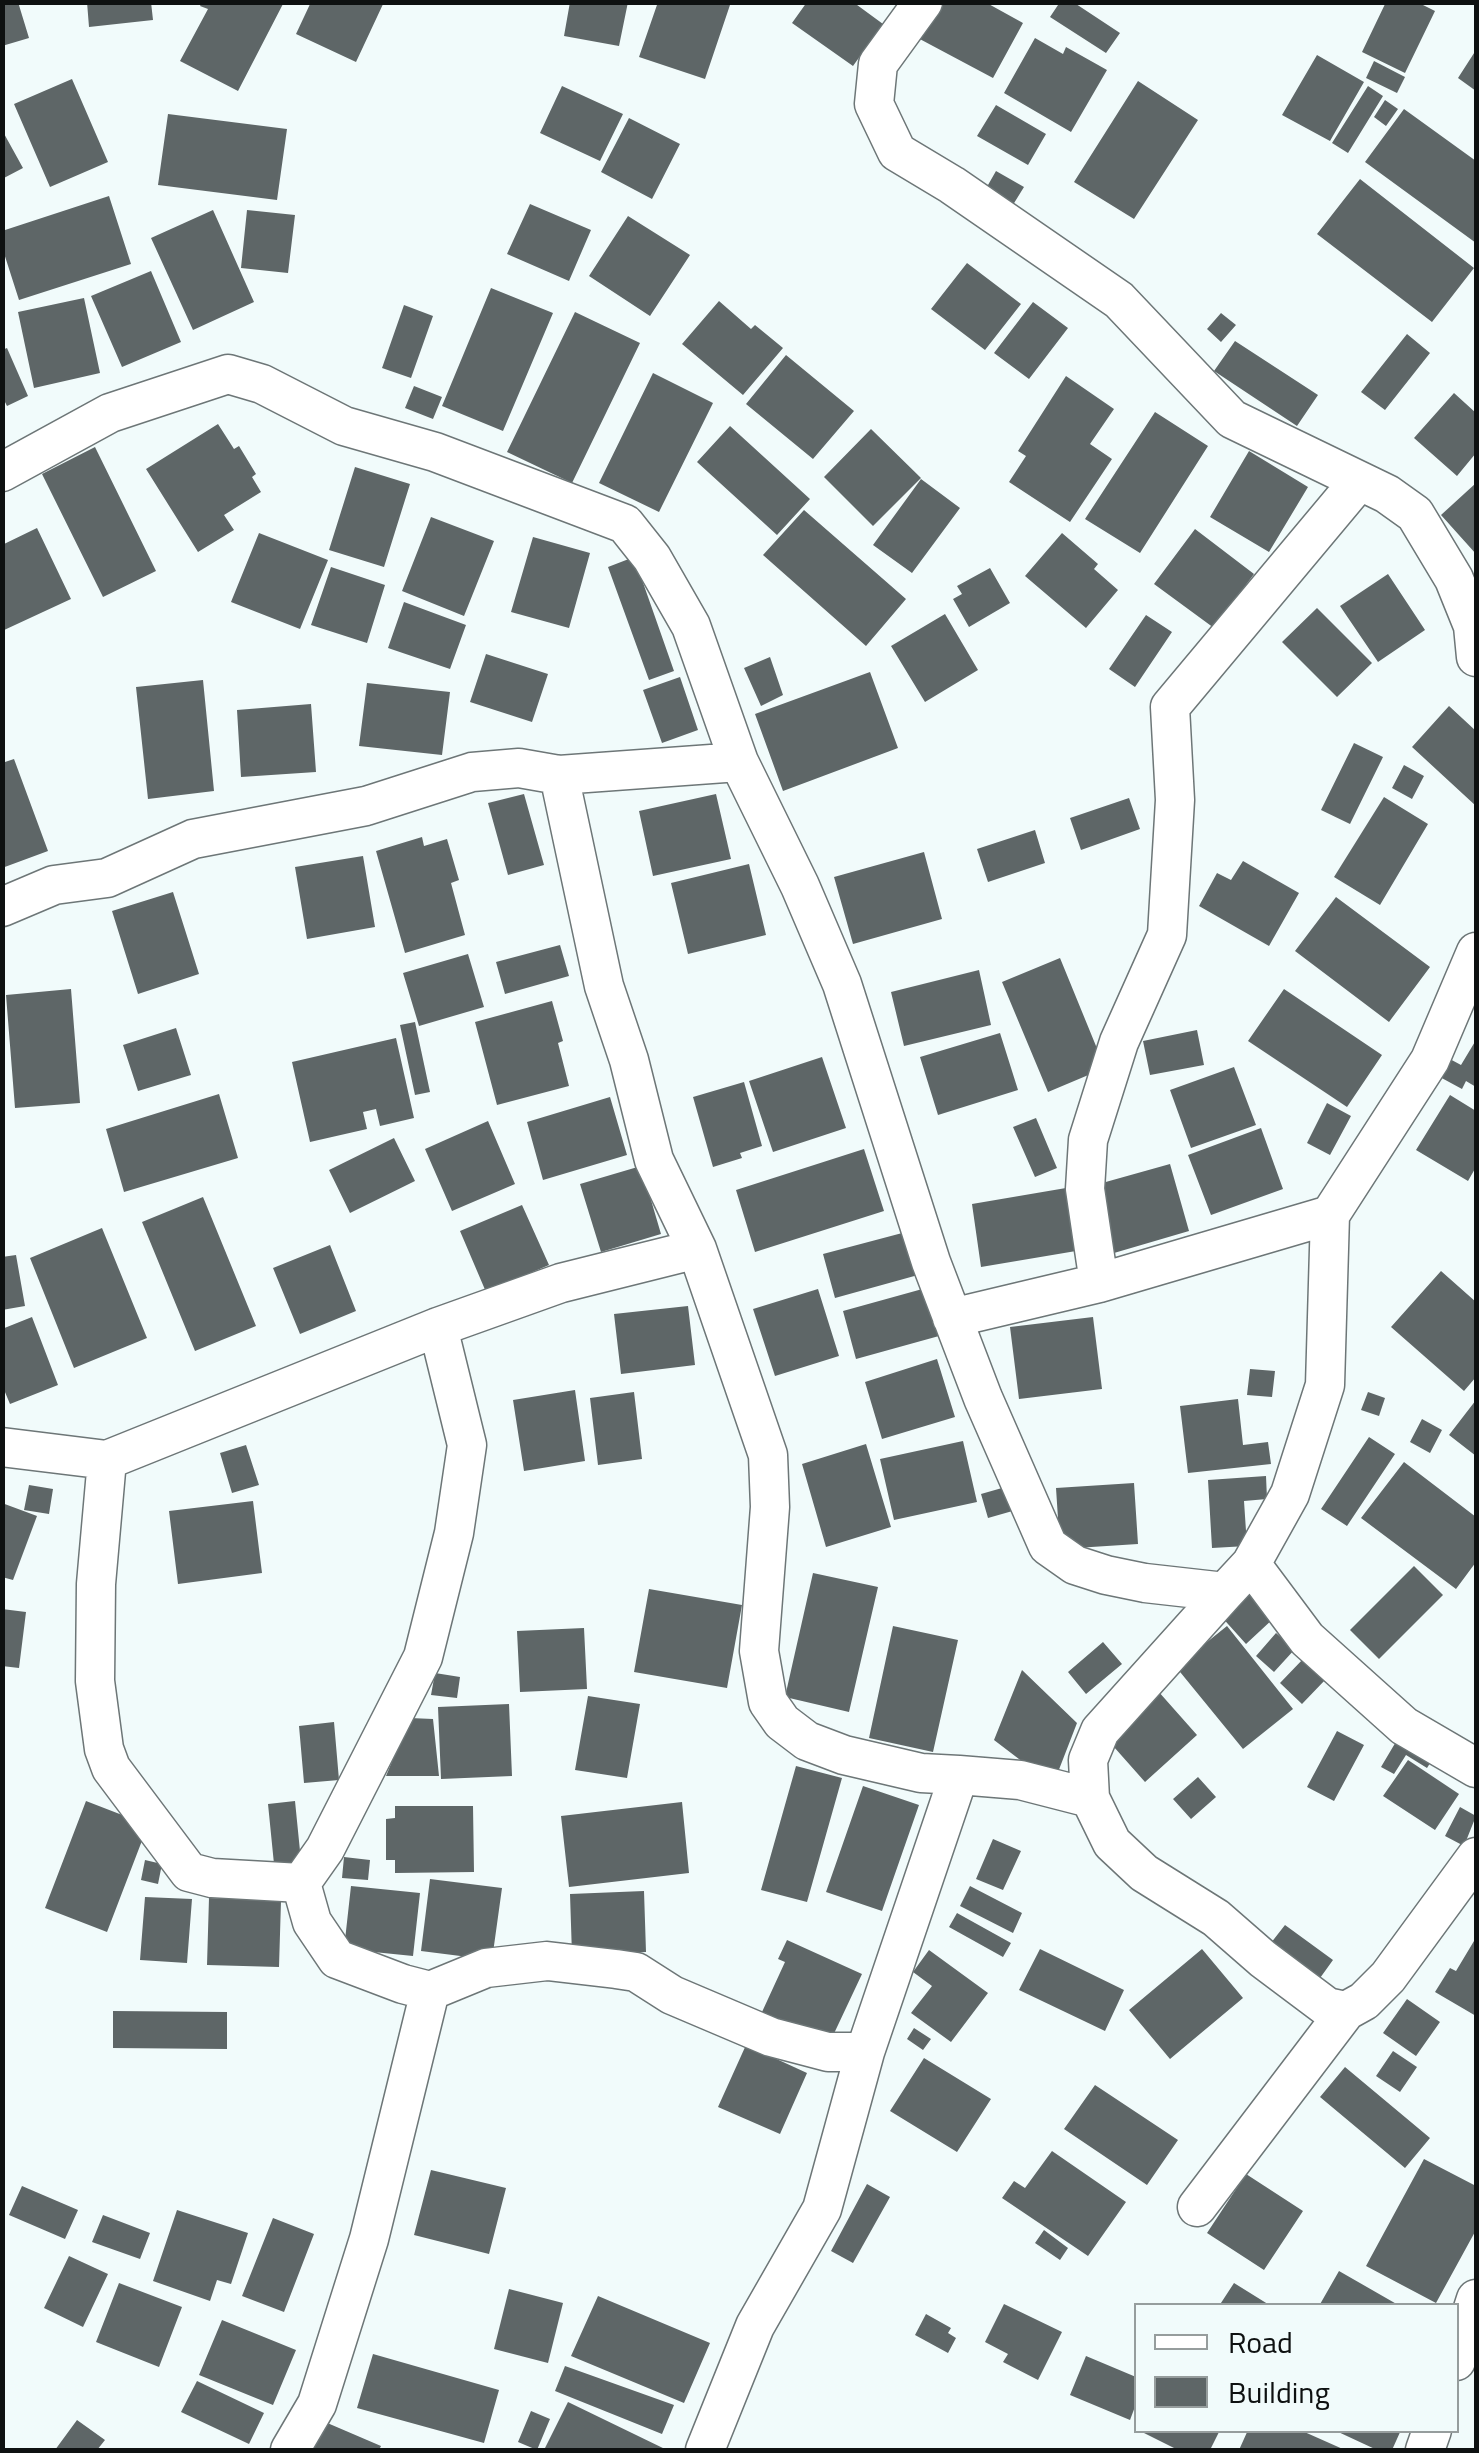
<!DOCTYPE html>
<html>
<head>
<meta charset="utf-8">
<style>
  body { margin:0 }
  #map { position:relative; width:1479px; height:2453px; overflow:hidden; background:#f1fbfb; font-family:"Titillium Web",sans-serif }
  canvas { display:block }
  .frame { position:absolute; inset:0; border:5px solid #0e1111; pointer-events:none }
  .legend { position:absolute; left:1134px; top:2303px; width:325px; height:130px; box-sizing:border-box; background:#f1fbfb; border:2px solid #969d9d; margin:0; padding:12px 18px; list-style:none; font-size:30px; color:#0e1111 }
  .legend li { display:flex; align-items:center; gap:20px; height:50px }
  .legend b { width:50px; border:2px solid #969d9d }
</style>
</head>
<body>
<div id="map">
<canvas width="1479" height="2453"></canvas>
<div class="frame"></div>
<ul class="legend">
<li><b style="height:12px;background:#fff"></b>Road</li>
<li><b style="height:28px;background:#5e6667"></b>Building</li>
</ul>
</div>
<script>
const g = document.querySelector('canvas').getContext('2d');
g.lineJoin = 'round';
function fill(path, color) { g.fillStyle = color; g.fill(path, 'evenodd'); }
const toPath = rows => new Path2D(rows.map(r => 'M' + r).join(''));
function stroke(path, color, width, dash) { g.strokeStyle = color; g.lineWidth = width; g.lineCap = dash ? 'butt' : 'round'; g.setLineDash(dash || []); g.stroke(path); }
const building = toPath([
  [2,2,18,2,29,38,2,46],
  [87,2,151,2,153,20,89,27],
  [202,2,284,2,238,91,180,61,208,9,200,6],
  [311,2,384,2,356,62,296,34],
  [570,2,628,2,619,46,564,36],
  [658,2,731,2,705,79,639,57],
  [807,2,853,2,883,24,853,66,792,23],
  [935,2,985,2,1023,23,993,78,916,37],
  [1060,2,1073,2,1120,33,1106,53,1050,17],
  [1386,2,1417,2,1435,11,1405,73,1362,52],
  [1035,38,1063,54,1066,47,1107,70,1071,132,1004,93],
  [1476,50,1476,91,1458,78],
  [1317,55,1364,82,1330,141,1282,115],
  [1374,61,1405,77,1397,93,1366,78],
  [72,79,108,162,50,187,14,104],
  [1138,81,1198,120,1134,219,1074,182],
  [562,86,623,114,600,161,540,133],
  [1368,86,1383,96,1348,153,1332,143],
  [1385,100,1398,109,1386,126,1374,117],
  [996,105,1046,134,1028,165,977,136],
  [1404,109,1476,161,1476,243,1365,162],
  [168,114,287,129,277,200,158,185],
  [629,118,680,144,652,199,601,172],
  [2,130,23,168,2,179],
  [996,171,1024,187,1011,208,984,192],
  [1360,179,1474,268,1432,322,1317,234],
  [109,196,131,264,19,300,2,247,2,231],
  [530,204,591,230,569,281,507,254],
  [213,210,254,302,193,330,151,238],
  [247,210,295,215,288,273,241,268],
  [628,216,690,255,650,316,589,276],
  [967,263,1021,304,985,350,931,309],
  [151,271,181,342,122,367,91,296],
  [491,288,553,313,503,431,442,406],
  [84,298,100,373,34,388,18,312],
  [719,301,751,329,755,325,783,348,743,395,682,344],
  [1033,302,1068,328,1029,379,994,353],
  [404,305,433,316,411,378,382,368],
  [575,312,640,343,572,483,507,452],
  [1221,313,1236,325,1221,342,1207,329],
  [1407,334,1430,353,1385,410,1361,392],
  [1235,341,1318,395,1297,426,1214,371],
  [7,348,28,396,7,406,2,396,2,350],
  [786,355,854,411,813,459,746,404],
  [653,373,713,403,659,512,599,483],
  [1066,376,1114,409,1090,444,1112,459,1070,522,1009,482,1026,456,1018,451],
  [414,386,442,397,433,419,405,408],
  [1454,393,1476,413,1476,453,1457,476,1414,438],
  [1155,412,1208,446,1140,553,1085,519],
  [218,424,234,449,239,446,256,474,252,477,261,492,224,515,234,530,198,552,146,469],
  [730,426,810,499,777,535,697,462],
  [871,429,921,478,873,526,824,477],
  [95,447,156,571,103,597,42,474],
  [1249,451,1308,487,1269,552,1210,517],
  [355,467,410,484,384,567,329,550],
  [921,479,960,508,912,573,873,545],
  [1476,483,1476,554,1441,515],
  [804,510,906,599,866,646,763,555],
  [431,517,494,541,464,616,402,591],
  [37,528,71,599,2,631,2,545],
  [1195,529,1254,574,1214,628,1154,584],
  [259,533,328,560,300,629,231,602],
  [1062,533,1098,564,1094,569,1118,590,1086,628,1025,576],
  [533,537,590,553,569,628,511,612],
  [634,557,674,671,649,680,608,567],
  [331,567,385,585,367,643,311,625],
  [990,568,1010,603,969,627,953,599,962,594,957,586],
  [1388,574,1425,630,1378,662,1340,606],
  [404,602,466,625,450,669,388,648],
  [1317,608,1372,663,1337,697,1282,642],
  [945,614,978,670,925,702,891,646],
  [1146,615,1172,632,1135,687,1109,669],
  [486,654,548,674,532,722,470,702],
  [770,657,783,695,761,706,744,668],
  [870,672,898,748,783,791,755,714],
  [680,677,698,730,662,743,643,690],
  [203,680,214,791,148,799,136,687],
  [367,683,450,692,442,755,359,746],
  [311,704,316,772,241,777,237,710],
  [1449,706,1476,731,1476,806,1412,747],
  [1354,743,1383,757,1350,824,1321,810],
  [14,759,48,851,2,868,2,763],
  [1404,765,1424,776,1412,799,1392,788],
  [524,794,544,865,508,875,488,803],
  [716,794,731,859,653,876,639,811],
  [1384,797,1428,824,1380,905,1334,877],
  [1129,798,1140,829,1081,850,1070,818],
  [1035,830,1045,863,988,882,977,849],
  [422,837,424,846,447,839,459,880,451,883,465,935,405,953,376,851],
  [924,852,942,919,853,944,834,877],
  [363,856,375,927,307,939,295,867],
  [1243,861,1299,893,1269,946,1199,906,1217,873,1231,880],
  [749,864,766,935,688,954,671,883],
  [173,892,199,974,138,994,112,911],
  [1336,897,1430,967,1389,1022,1295,951],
  [560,945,569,976,505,994,496,962],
  [468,954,484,1007,419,1026,403,973],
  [1060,958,1105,1068,1048,1092,1002,982],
  [979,970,991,1025,904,1046,891,992],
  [71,989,80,1103,15,1108,6,995],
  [1284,989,1382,1055,1347,1107,1248,1041],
  [552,1001,563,1041,558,1043,569,1086,497,1105,475,1022],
  [415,1022,430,1092,415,1095,400,1025],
  [176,1028,191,1075,138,1091,123,1045],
  [1197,1030,1204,1065,1150,1075,1143,1041],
  [1000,1033,1018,1090,938,1115,920,1057],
  [396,1038,414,1118,380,1126,376,1109,363,1112,367,1129,310,1142,292,1062],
  [1476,1040,1476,1087,1466,1081,1462,1089,1438,1076,1448,1058,1461,1065],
  [822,1057,846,1128,773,1152,749,1081],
  [1234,1067,1256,1125,1191,1148,1170,1090],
  [744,1082,762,1146,740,1153,742,1158,713,1167,693,1097],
  [219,1094,238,1158,124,1192,106,1129],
  [1450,1095,1476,1111,1476,1167,1468,1181,1416,1150],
  [610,1097,627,1155,543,1180,527,1122],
  [1327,1103,1351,1116,1330,1155,1307,1143],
  [1036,1118,1057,1168,1035,1177,1013,1127],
  [488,1121,515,1184,452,1211,425,1149],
  [1261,1128,1283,1189,1211,1215,1188,1155],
  [394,1138,415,1181,350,1213,329,1170],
  [864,1149,884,1211,755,1252,736,1190],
  [1170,1164,1189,1231,1114,1253,1095,1185],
  [641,1166,661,1234,601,1252,580,1184],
  [1066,1188,1076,1251,981,1267,972,1204],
  [203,1197,256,1326,195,1351,142,1222],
  [522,1205,549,1265,486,1292,460,1231],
  [102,1228,147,1338,74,1368,30,1258],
  [906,1232,918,1275,835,1298,823,1254],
  [330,1245,356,1311,300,1334,273,1268],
  [16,1255,25,1306,2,1310,2,1257],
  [1441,1271,1476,1302,1476,1377,1464,1391,1391,1327],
  [926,1288,939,1336,856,1359,843,1311],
  [818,1289,839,1356,775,1376,753,1309],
  [688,1306,695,1365,621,1374,614,1314],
  [32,1317,58,1385,10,1404,2,1385,2,1329],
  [1093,1317,1102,1389,1019,1399,1010,1327],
  [937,1359,955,1417,882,1439,865,1382],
  [1250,1369,1275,1371,1272,1397,1247,1395],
  [575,1390,585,1461,524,1471,513,1400],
  [634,1392,642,1459,598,1465,590,1398],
  [1368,1392,1385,1398,1379,1416,1361,1410],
  [1238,1399,1243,1445,1268,1442,1271,1464,1188,1473,1180,1406],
  [1476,1400,1476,1456,1449,1435],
  [1422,1419,1442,1430,1430,1453,1410,1442],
  [1369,1437,1395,1454,1347,1526,1321,1509],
  [963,1441,977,1502,894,1520,880,1459],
  [866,1444,891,1527,826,1547,802,1464],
  [246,1445,259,1485,232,1493,220,1453],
  [1404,1462,1476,1517,1476,1562,1456,1589,1361,1518],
  [1266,1476,1267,1499,1244,1501,1247,1546,1212,1548,1208,1480],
  [1134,1483,1138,1544,1060,1549,1056,1488],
  [29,1485,53,1489,49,1514,24,1510],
  [1009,1486,1016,1510,988,1518,981,1494],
  [253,1501,262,1573,178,1584,169,1511],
  [2,1503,37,1516,13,1580,2,1577],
  [1414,1566,1443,1595,1379,1659,1350,1630],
  [813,1573,878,1587,849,1712,785,1697],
  [1247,1588,1274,1618,1246,1644,1219,1614],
  [649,1589,742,1605,727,1688,634,1672],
  [2,1609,26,1612,19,1668,2,1666],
  [893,1626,958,1640,933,1752,869,1738],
  [1227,1626,1293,1709,1243,1749,1176,1667],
  [584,1628,587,1689,520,1692,517,1631],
  [1276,1633,1295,1649,1274,1672,1256,1656],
  [1103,1642,1122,1664,1086,1694,1068,1672],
  [1304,1658,1326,1679,1302,1704,1280,1683],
  [1022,1670,1077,1723,1053,1785,994,1740],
  [435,1673,460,1677,457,1698,431,1695],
  [1158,1691,1197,1735,1145,1782,1106,1738],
  [588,1696,640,1704,627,1778,575,1770],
  [509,1704,512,1776,441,1779,438,1707],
  [410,1718,433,1719,439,1776,386,1776],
  [334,1722,339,1780,304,1783,299,1726],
  [1337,1731,1364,1745,1334,1801,1307,1787],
  [1397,1740,1432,1760,1427,1768,1406,1755,1394,1774,1381,1767],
  [1408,1760,1459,1794,1435,1830,1383,1796],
  [796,1766,842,1778,807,1902,761,1890],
  [1198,1777,1216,1797,1191,1819,1173,1799],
  [863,1786,919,1805,882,1911,826,1892],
  [86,1801,148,1825,107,1932,45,1908],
  [295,1801,301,1861,274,1864,268,1804],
  [682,1802,689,1873,569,1887,561,1816],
  [395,1806,473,1806,474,1872,395,1873,395,1860,386,1860,386,1819,395,1818],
  [1460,1807,1476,1816,1464,1846,1445,1836],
  [993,1839,1021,1851,1003,1890,976,1879],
  [344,1857,370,1860,368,1880,342,1878],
  [145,1860,162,1864,158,1884,141,1880],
  [430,1879,502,1888,492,1960,421,1951],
  [351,1886,420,1893,413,1956,344,1949],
  [970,1886,1022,1913,1013,1933,960,1906],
  [644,1891,646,1952,572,1955,570,1894],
  [145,1897,192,1899,187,1963,140,1960],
  [209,1898,281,1901,279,1967,207,1965],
  [957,1913,1011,1943,1003,1957,949,1927],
  [1285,1925,1333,1960,1315,1985,1267,1948],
  [787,1940,862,1974,830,2042,762,2012,785,1962,778,1959],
  [1474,1941,1476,1943,1476,2016,1435,1992,1450,1968,1456,1971],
  [1040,1949,1124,1990,1105,2031,1019,1990],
  [1202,1949,1243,1998,1170,2059,1129,2010],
  [929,1950,988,1993,951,2042,911,2013,932,1986,913,1972],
  [1407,1999,1440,2022,1416,2056,1383,2033],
  [113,2011,227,2012,227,2049,113,2048],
  [914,2028,931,2039,923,2050,907,2039],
  [746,2045,807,2073,780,2134,718,2107],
  [1393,2051,1417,2067,1400,2092,1376,2076],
  [924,2058,991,2099,957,2152,890,2111],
  [1345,2067,1430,2138,1405,2168,1320,2097],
  [1095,2085,1178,2140,1147,2185,1064,2129],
  [1052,2151,1126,2202,1088,2256,1002,2198,1014,2181,1025,2188],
  [1424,2159,1476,2186,1476,2230,1436,2303,1366,2266],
  [431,2170,506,2188,489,2254,414,2235],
  [1246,2174,1303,2211,1264,2270,1207,2233],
  [867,2184,890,2197,853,2263,831,2251],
  [22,2186,78,2210,65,2239,9,2215],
  [177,2210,248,2233,231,2284,217,2280,210,2301,153,2281],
  [103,2215,150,2233,140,2259,92,2242],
  [273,2218,314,2234,284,2312,242,2296],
  [1044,2230,1068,2248,1060,2260,1035,2243],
  [69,2256,108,2274,83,2327,44,2308],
  [1339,2271,1400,2306,1319,2306],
  [119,2283,182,2307,159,2367,96,2342],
  [1234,2283,1271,2306,1219,2306],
  [509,2289,563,2303,548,2363,494,2349],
  [598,2296,710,2343,684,2403,571,2356],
  [1004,2304,1062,2332,1038,2380,1003,2362,1008,2354,985,2342],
  [926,2314,951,2328,948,2333,956,2338,948,2353,915,2335],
  [222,2320,296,2350,273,2405,199,2375],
  [373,2354,499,2390,484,2443,357,2408],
  [1086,2356,1136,2377,1136,2404,1130,2420,1070,2395],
  [565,2366,674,2405,662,2434,555,2391],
  [197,2381,264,2413,249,2444,181,2412],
  [568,2402,667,2450,544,2450],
  [531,2411,550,2419,537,2450,518,2442],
  [77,2420,105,2440,97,2450,55,2450],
  [325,2422,381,2446,379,2450,312,2450],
  [1145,2430,1220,2430,1210,2450,1178,2450,1144,2433],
  [1248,2430,1300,2430,1345,2450,1239,2450],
  [1334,2430,1401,2430,1392,2450,1377,2450]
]);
const minor = toPath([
  [923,2,878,64,874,104,897,152,952,185,1119,300,1232,419,1387,494,1415,514,1454,579,1473,626,1476,657],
  [2,472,110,413,228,374,262,384,344,426,435,452,625,524,652,558,691,626,739,762,800,886,842,984,931,1262,983,1398,1048,1546,1075,1565,1106,1575,1145,1583,1225,1592,1251,1564],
  [559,775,739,762],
  [2,907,54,885,107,878,193,839,366,806,472,772,519,768,559,775,604,986,629,1060,654,1160,697,1249,768,1455,770,1507,759,1651,768,1702,782,1722,807,1741,844,1755,921,1773,959,1775,865,2052,822,2209,755,2326,705,2450],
  [1476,952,1430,1060,1330,1215,1325,1385,1290,1494,1251,1564,1307,1639,1404,1726,1476,1768],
  [1099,1283,1085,1189,1088,1140,1119,1042,1167,935,1175,800,1170,707,1359,481],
  [952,1318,1099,1283,1330,1215],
  [2,1447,107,1460,438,1327,561,1283,697,1249],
  [107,1460,96,1584,95,1681,104,1749,111,1768,189,1872,212,1878,301,1883],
  [1225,1592,1100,1731,1088,1760,1090,1798,1112,1843,1144,1873,1216,1918,1263,1959,1327,2007,1346,2011,1364,2001,1388,1977,1476,1857],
  [959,1775,1020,1780,1090,1798],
  [301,1883,312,1922,337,1959,403,1984,430,1991,486,1968,547,1961,616,1969,636,1972,672,1995,771,2037,828,2052,865,2052],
  [301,1883,325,1849,423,1657,454,1533,467,1445,438,1327],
  [1197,2207,1346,2011],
  [1456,2361,1476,2299],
  [290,2450,317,2404,369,2239,430,1991],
  [1425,2450,1432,2430]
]);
fill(building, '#5e6667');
stroke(minor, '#6d7677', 41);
stroke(minor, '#fff', 38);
</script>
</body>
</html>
